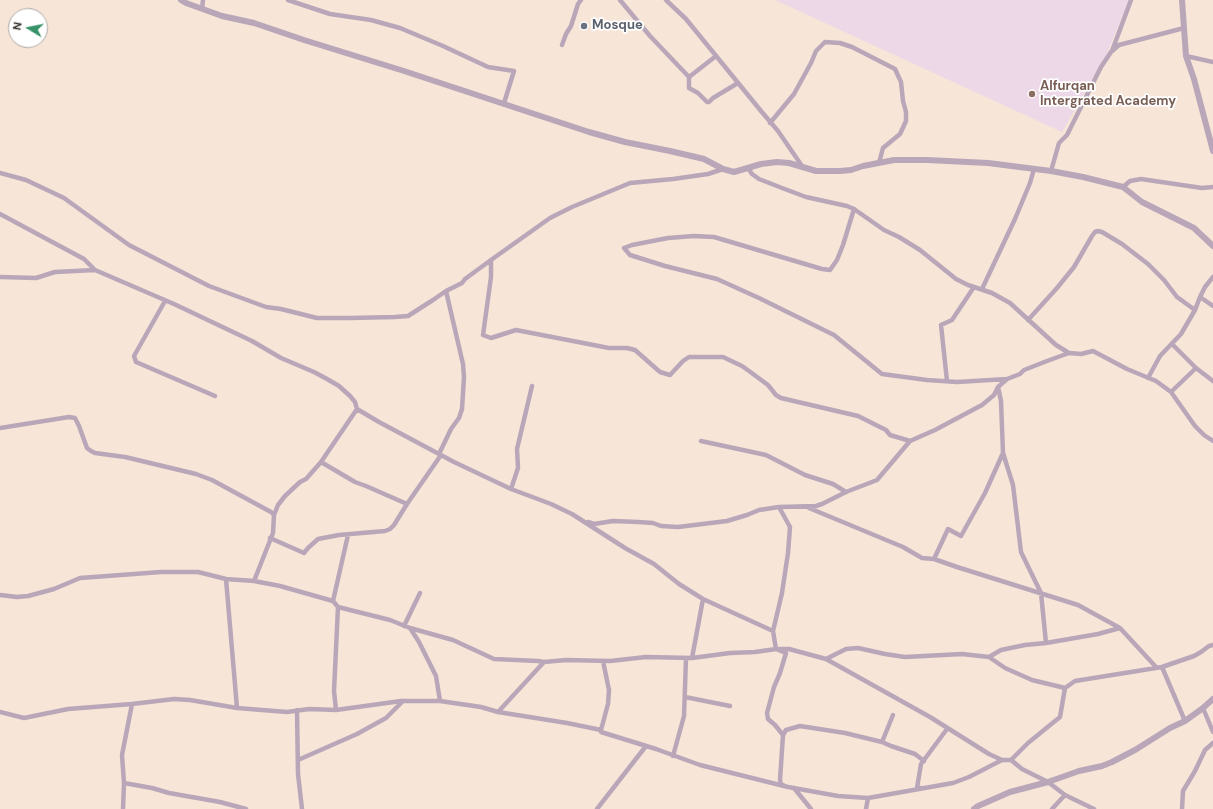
<!DOCTYPE html>
<html>
<head>
<meta charset="utf-8">
<style>
  body { margin:0 }
  #map { position:relative; width:1213px; height:809px; overflow:hidden; background:#f7e5d8; font-family:"DM Sans",sans-serif }
  canvas { display:block }
  .north { position:absolute; left:8px; top:8px; width:40px; height:40px; box-sizing:border-box; background:#fff; border:1px solid #adaba9; border-radius:50%; rotate:280deg; font-size:11px; font-weight:700; line-height:16px; text-align:center; color:#322c27 }
  .north::after { content:''; display:block; margin:auto; width:14px; height:18px; background:#379269; clip-path:polygon(50% 0,100% 100%,50% 72%,0 100%) }
</style>
</head>
<body>
<div id="map">
<canvas width="1213" height="809"></canvas>
<div class="north">N</div>
</div>
<script>
const g = document.querySelector('canvas').getContext('2d');
g.lineJoin = 'round';
function fill(path, color) { g.fillStyle = color; g.fill(path, 'evenodd'); }
const toPath = rows => new Path2D(rows.map(r => 'M' + r).join(''));
function stroke(path, color, width, dash) { g.strokeStyle = color; g.lineWidth = width; g.lineCap = dash ? 'butt' : 'round'; g.setLineDash(dash || []); g.stroke(path); }
function write(font, color, halo, rows, align = 'center') {
  g.font = font + ' "DM Sans",sans-serif'; g.lineWidth = 3.5; g.setLineDash([]); g.textBaseline = 'middle'; g.strokeStyle = halo; g.fillStyle = color; for (const [text, x, y, turn = 0] of rows) {
    g.save(); g.translate(x, y); g.rotate((+turn || 0) * Math.PI / 180); g.textAlign = isNaN(turn) ? turn : align; if (halo) g.strokeText(text, 0, 0); g.fillText(text, 0, 0); g.restore();
  }
}
const education = toPath([
  [775,0,1129,0,1106,56,1062,132]
]);
const minor = toPath([
  [288,0,330,14,371,20,400,28,443,46,488,67,514,71,504,103],
  [620,0,650,36,689,77,689,88,698,93,707,102,709,102,713,98,738,83],
  [666,0,686,19,761,111,778,131,802,166],
  [202,9,203,0],
  [562,45,566,34,571,26,578,4,581,0],
  [1112,51,1131,0],
  [1186,56,1213,62],
  [689,77,716,56],
  [770,123,794,94,811,63,816,51,825,42,840,43,852,47,895,69,901,82,903,101,906,112,906,121,900,134,883,148,879,163],
  [748,168,752,174,759,179,782,188,806,197,847,206,854,209,884,230,899,237,920,250,956,279,968,285,992,293,1010,303,1056,345,1069,353,1081,354,1093,351,1127,369,1156,381,1171,392,1195,426,1204,435,1213,441],
  [1051,171,1059,143,1067,135,1101,67,1111,52,1119,45,1184,28],
  [0,173,26,180,64,198,129,245,209,286,266,307,281,309,317,318,350,318,395,317,408,316,433,300,446,291,462,283,465,279,491,260,550,218,572,207,630,183,673,179,708,174,723,169],
  [1123,187,1130,181,1141,179,1202,188,1213,187],
  [854,209,843,245,837,260,830,270,822,269,714,237,694,236,668,238,632,245,624,248,630,255,665,266,717,279,759,298,834,335,882,374,927,380,957,382,1007,379],
  [0,214,84,259,95,270,174,304,252,341,281,358,314,372,327,379,339,386,350,396,355,402,357,409,379,422,454,462,511,489,551,504,572,514,625,548,654,564,679,584,703,599,773,631],
  [491,260,491,277,483,335,491,338,516,330,609,348,627,348,635,350,660,372,670,375,683,361,689,357,723,357,742,366,749,371,768,385,776,395,781,398,858,416,886,430,890,435,910,441],
  [0,277,36,278,55,272,95,270],
  [982,289,1015,219,1030,183,1034,169],
  [1200,297,1213,306],
  [165,301,134,356,136,362,215,396],
  [1028,320,1057,288,1074,267,1092,236,1095,232,1098,231,1102,232,1122,244,1148,264,1164,280,1177,297,1195,310],
  [1172,344,1196,368,1213,381],
  [1148,378,1160,356,1181,334,1195,310,1200,297,1205,287,1213,277],
  [947,381,941,325,952,320,974,287],
  [1171,392,1196,368],
  [0,428,69,417,75,418,79,426,87,448,91,451,95,453,125,457,196,474,212,480,271,512,274,515,273,533,254,581],
  [701,441,766,455,805,475,833,484,846,492],
  [439,454,451,429,459,418,462,409,464,377,463,364,446,291],
  [321,462,355,482,366,486,407,504],
  [511,489,518,468,517,449,532,386],
  [779,507,790,527,788,553,782,593,773,631,776,649,786,653,780,673,774,687,767,713,768,719,775,725,783,735,780,780,781,785,783,785],
  [809,508,903,547,922,558,934,559,957,567,1078,605,1120,628,1156,667],
  [274,515,278,505,285,496,300,482,306,479,321,462,357,409],
  [588,522,594,524,613,521,638,522,653,523,661,526,678,527,727,521,747,515,759,510,779,507,816,506,822,504,846,492,877,480,910,441,935,430,982,405,994,395,998,387,1007,379,1020,374,1024,370,1047,361,1069,353],
  [270,538,304,553,308,548,318,539,339,535,385,531,390,529,394,525,407,504,441,455],
  [934,559,948,529,961,536,985,493,1003,453],
  [226,579,237,708],
  [0,595,17,597,28,596,54,589,80,578,161,572,198,572,226,579,254,581,280,586,333,601,338,607,390,620,410,628,453,640,494,659,538,661,544,662,566,660,610,661,646,657,692,658,730,653,755,652,776,649,789,649,826,659,930,717,989,754,1002,760,1011,760,1022,769,1048,782,1065,795,1094,809],
  [333,601,348,535],
  [404,626,420,593],
  [410,628,419,642,436,676,440,701],
  [1046,643,1098,634,1120,628],
  [989,657,1001,650,1025,645,1046,643,1041,593,1021,552,1013,485,1003,453,1001,401,998,387],
  [692,658,703,599],
  [826,659,846,649,858,648,885,654,905,657,962,654,989,657,1005,668,1032,680,1065,688,1075,681,1162,667,1194,656,1201,652,1209,646,1213,645],
  [1162,667,1185,721],
  [685,697,730,706],
  [1203,708,1213,732],
  [297,710,298,774,302,809],
  [336,710,334,691,338,607],
  [0,712,24,718,68,709,132,704,174,699,190,700,237,708,287,712,309,709,336,710,401,701,440,701,481,707,498,712,567,723,601,730,601,732,656,749,700,765,788,787,838,796,868,798,953,783,969,777,1002,760],
  [498,712,544,662],
  [601,730,608,704,609,690,603,661],
  [783,735,786,730,800,726,845,733,882,742,891,746,915,754,924,761],
  [882,742,893,715],
  [673,756,684,716,686,658],
  [298,760,357,734,386,718,402,702],
  [1011,760,1028,743,1060,717,1065,688],
  [124,783,152,788,169,793,220,802,246,809],
  [794,788,811,809],
  [921,788,917,788,921,764,947,729],
  [123,809,124,783,122,755,132,704],
  [597,809,646,746],
  [866,809,868,798],
  [1052,809,1065,795],
  [1182,809,1183,791,1195,771,1205,750,1213,743]
]);
const tertiary = toPath([
  [181,0,186,3,222,16,254,23,304,40,404,71,589,132,625,142,670,151,704,159,723,169,734,172,761,164,777,162,789,163,816,171,840,171,851,170,863,166,894,160,927,160,988,163,1051,171,1083,177,1123,187,1142,202,1194,228,1213,246],
  [1182,0,1186,56,1194,79,1213,151],
  [974,809,978,806,1010,792,1048,782,1079,771,1102,766,1112,762,1135,750,1170,728,1185,721,1203,708,1213,699]
]);
const markers = [
  [584,26,4,"#6b7280"],
  [1032,94,4,"#8d6e63"]
];
const worshipNames = [
  ["Mosque",592,26]
];
const educationNames = [
  ["Alfurqan",1040,87],
  ["Intergrated Academy",1040,102]
];
fill(education, '#ecd8e7');
stroke(minor, '#b9a6b9', 4.5);
stroke(tertiary, '#b9a6b9', 6);
for (const [x, y, r, color] of markers) { const dot = new Path2D(); dot.arc(x, y, r, 0, 2 * Math.PI); g.fillStyle = color; g.fill(dot); stroke(dot, '#fff', 1.5); }
write('bold 13px', '#5b616d', '#fff', worshipNames, 'left');
write('bold 13px', '#785e54', '#fff', educationNames, 'left');
</script>
</body>
</html>
